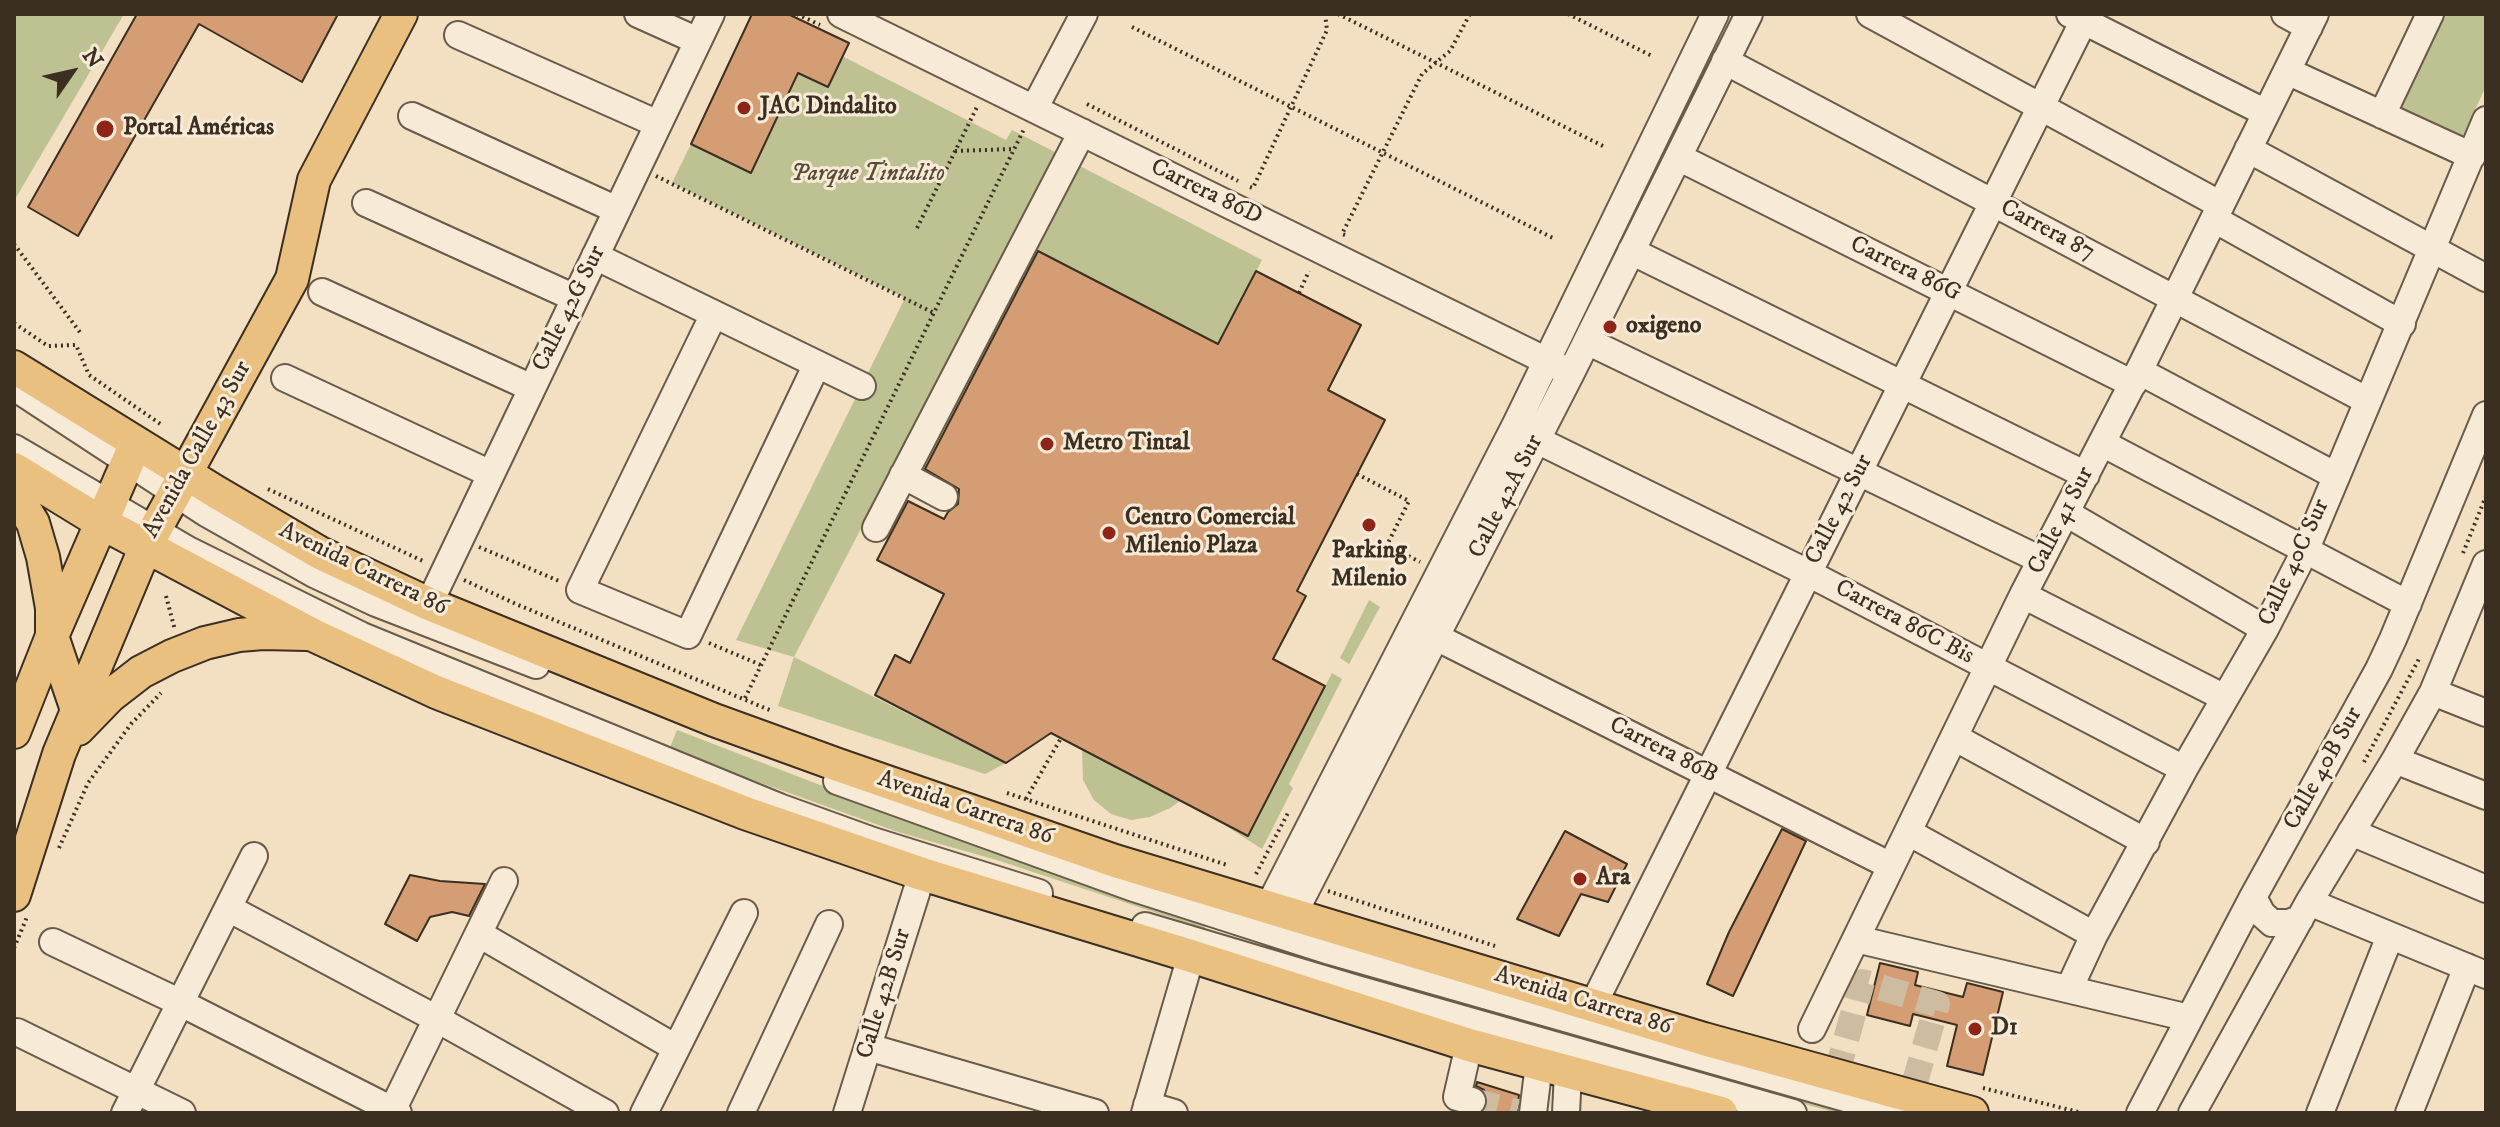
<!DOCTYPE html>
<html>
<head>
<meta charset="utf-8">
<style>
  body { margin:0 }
  #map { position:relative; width:2500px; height:1127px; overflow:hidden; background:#f3dfc1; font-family:"IM FELL DW Pica",serif }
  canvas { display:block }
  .frame { position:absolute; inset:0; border:16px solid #3b2f21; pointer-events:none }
  .north { position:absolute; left:32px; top:32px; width:80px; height:80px; -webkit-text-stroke:6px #f7ead7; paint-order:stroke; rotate:56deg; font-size:22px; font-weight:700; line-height:32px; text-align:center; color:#3b2f21 }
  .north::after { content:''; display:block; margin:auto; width:28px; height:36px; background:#3b2f21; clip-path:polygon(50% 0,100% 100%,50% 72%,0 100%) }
</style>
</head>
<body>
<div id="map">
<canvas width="2500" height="1127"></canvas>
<div class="frame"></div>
<div class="north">N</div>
</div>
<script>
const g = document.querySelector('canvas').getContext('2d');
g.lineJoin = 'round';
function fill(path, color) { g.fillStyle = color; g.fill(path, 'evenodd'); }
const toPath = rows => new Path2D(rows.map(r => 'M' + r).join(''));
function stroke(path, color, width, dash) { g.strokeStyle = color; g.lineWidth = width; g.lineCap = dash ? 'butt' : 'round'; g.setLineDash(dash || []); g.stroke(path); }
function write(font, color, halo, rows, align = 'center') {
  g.font = font + ' "IM FELL DW Pica",serif'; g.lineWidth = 6; g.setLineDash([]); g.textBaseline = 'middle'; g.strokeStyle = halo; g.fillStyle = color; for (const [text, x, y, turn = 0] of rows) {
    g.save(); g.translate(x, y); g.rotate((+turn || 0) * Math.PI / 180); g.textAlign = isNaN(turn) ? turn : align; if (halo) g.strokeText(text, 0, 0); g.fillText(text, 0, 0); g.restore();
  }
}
const green = toPath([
  [14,14,124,14,14,201],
  [2442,14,2486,14,2486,86,2461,140,2397,109],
  [842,56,1006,140,1012,130,1057,153,794,657,1006,763,985,774,778,706,794,657,736,640,905,298,672,183,691,144,751,172,798,73,828,87],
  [1076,164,1262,260,1218,344,1032,248],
  [1369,600,1380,607,1349,664,1340,658],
  [1332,673,1342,679,1289,784,1293,788,1262,849,1209,815,1248,836],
  [677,730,1002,855,1206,924,1205,929,1000,861,898,832,669,750],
  [1082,749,1180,801,1170,808,1150,817,1131,820,1111,814,1094,800,1083,780],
  [1328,962,1866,1113,1837,1113,1325,970]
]);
const building = toPath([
  [137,14,338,14,302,82,199,24,78,236,28,207,137,14],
  [752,14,788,14,849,43,828,87,798,73,751,173,691,144,752,14],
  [1038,251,1218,344,1256,271,1361,325,1328,390,1385,420,1297,591,1306,596,1273,659,1325,686,1248,836,1051,733,1006,763,875,695,895,655,910,663,944,594,877,560,908,501,944,519,948,512,958,504,959,489,925,469,1038,251],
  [1782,829,1806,841,1733,996,1707,984,1729,932,1782,829],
  [1565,831,1627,864,1608,902,1581,894,1559,936,1517,919,1565,831],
  [410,875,440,881,485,884,469,916,452,912,430,917,417,941,385,924,410,875],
  [1880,963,1918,972,1915,985,1963,997,1967,983,2003,992,1983,1075,1947,1066,1957,1025,1913,1014,1910,1026,1867,1015,1880,963],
  [1477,1082,1519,1095,1517,1113,1482,1113,1487,1106,1488,1098,1484,1090,1476,1086,1477,1082]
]);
const minorTunnel = toPath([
  [1836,1076,1862,982,1937,1004,1911,1096],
  [1472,1101,1517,1112]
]);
const path = toPath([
  [797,14,820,25],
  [1338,14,1605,147],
  [1568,14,1652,56],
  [1132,27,1555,239],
  [1087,104,1238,181],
  [955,151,1014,149],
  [656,176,934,313],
  [1250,187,1253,188,1327,30,1325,14],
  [917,228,977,107],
  [1345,235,1342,234,1422,74,1450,51,1470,14],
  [14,244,82,335],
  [1299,293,1309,271],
  [14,323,48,346,76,345,89,375,162,425],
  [1357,474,1409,501,1387,545,1420,562],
  [268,489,423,561],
  [479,547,559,581],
  [2463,553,2486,496],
  [464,580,516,604,772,711],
  [166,596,175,630],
  [709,643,761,665],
  [745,698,1024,129],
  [2364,762,2420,657],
  [1007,793,1227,865],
  [1026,799,1061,738],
  [59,848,88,783,131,724,161,693],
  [1256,874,1289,811],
  [1328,891,1495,946],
  [14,948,27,917],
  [1983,1088,2082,1113]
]);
const minor = toPath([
  [638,14,698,41],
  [841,14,1561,368],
  [1870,14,2221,205],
  [2070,14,2266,113],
  [2285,14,2309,27],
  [458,35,658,124],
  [1725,61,2368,401],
  [2287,71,2472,156],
  [1034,109,1084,14],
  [2382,115,2430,14],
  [412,116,617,210],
  [2248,149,2486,278],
  [1678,157,2133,384],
  [366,203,575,298],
  [2214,219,2402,324],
  [1631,251,2086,475],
  [595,256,862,386],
  [322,292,532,388],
  [714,314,580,590,688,635,817,364],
  [1587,341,2041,560],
  [2139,371,2336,476],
  [285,378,491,474],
  [14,387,206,513,314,574,376,603,536,665],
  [1537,440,1808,573,2184,769],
  [2102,443,2408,604],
  [14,448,188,550,362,636,779,807,873,841,1039,893],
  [903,475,944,497],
  [2066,513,2265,629],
  [876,528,1082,132],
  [2023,595,2225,698],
  [429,604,711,14],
  [1436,637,1891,866],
  [2433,692,2486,713],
  [1954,737,2146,842],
  [2395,760,2486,796],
  [837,781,1131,887,1330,951,1898,1113],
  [1908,832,2094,935],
  [2351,832,2486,889],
  [2253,897,2262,914,2272,923,2288,923,2300,919],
  [2309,902,2486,975],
  [1269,906,1516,424,1715,14],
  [228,908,437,1019,605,1113],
  [1145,926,1360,990,1793,1113],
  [1287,933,1294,913,1571,373,1749,14],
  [479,934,676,1048],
  [1856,939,2189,1018],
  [53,942,181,1003,398,1113],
  [2069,989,2094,935,2184,769,2265,629,2305,551,2486,120],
  [1593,1005,2087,14],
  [1812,1029,2023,595,2139,371,2315,14],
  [17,1032,182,1113],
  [1469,1045,1457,1097,1472,1101],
  [868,1047,1095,1113],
  [1147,1105,1174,1113],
  [125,1113,254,856],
  [391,1113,504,881],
  [644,1113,744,913],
  [741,1113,829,924],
  [847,1113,922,874],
  [1145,1113,1191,956],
  [1533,1113,1539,1064],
  [1566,1113,1568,1072],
  [2140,1113,2253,897,2379,669,2393,639,2486,415],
  [2192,1113,2309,902,2395,760,2433,692,2486,564],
  [2320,1113,2390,936],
  [2409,1113,2467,967]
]);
const major = toPath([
  [14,367,216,492,320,553,429,604,714,720,838,765,1115,861,1704,1039,1972,1113],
  [14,469,102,523,313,635,436,692,745,813,922,874,1191,956,1469,1045,1721,1113],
  [14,492,33,523,43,557,52,608,52,636,77,710],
  [78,729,110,696,141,672,172,656,205,643,239,635,263,633,306,634],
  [14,732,52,636,136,443],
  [14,895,59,754,146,546,292,279,314,180,401,14]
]);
const markers = [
  [744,108,8,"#8f2418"],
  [105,129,10,"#8f2418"],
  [1610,327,8,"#8f2418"],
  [1047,444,8,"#8f2418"],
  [1369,525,8,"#8f2418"],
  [1109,533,8,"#8f2418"],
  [1580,879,8,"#8f2418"],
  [1975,1029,8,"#8f2418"]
];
const poiNames = [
  ["JAC Dindalito",760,108],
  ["Portal Américas",123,129],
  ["oxigeno",1626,327],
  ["Metro Tintal",1063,444],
  ["Centro Comercial",1125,519],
  ["Milenio Plaza",1125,547],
  ["Parking",1369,552,"center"],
  ["Milenio",1369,580,"center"],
  ["Ara",1596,879],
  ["D1",1991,1029]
];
const parkNames = [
  ["Parque Tintalito",868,175]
];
const streetNames = [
  ["Carrera 86D",1206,193,26],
  ["Carrera 87",2047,231,28],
  ["Carrera 86G",1905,270,26],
  ["Calle 42G Sur",570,309,-64],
  ["Avenida Calle 43 Sur",198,450,-61],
  ["Calle 42A Sur",1507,497,-63],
  ["Calle 42 Sur",1840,510,-63],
  ["Calle 41 Sur",2062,521,-63],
  ["Calle 40C Sur",2295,563,-65],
  ["Avenida Carrera 86",363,570,26],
  ["Carrera 86C Bis",1904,623,28],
  ["Carrera 86B",1663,751,27],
  ["Calle 40B Sur",2324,769,-61],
  ["Avenida Carrera 86",965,809,19],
  ["Calle 42B Sur",885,994,-73],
  ["Avenida Carrera 86",1583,1002,17]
];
fill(green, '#bec191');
fill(building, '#d59d74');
stroke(building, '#3b2f21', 2);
stroke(minorTunnel, '#cebca1', 26, [26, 13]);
stroke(minor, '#695b49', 30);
stroke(major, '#3b2f21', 36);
stroke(path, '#3b2f21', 4, [2, 4]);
stroke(minor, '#f7ead7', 26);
stroke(major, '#eac080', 32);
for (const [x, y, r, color] of markers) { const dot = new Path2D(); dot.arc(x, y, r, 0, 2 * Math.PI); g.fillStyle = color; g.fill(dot); stroke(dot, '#f7ead7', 3); }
write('bold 24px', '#3b2f21', '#f7ead7', poiNames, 'left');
write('italic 24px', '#554c37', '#f7ead7', parkNames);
write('24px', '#3b2f21', '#f7ead7', streetNames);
</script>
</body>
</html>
